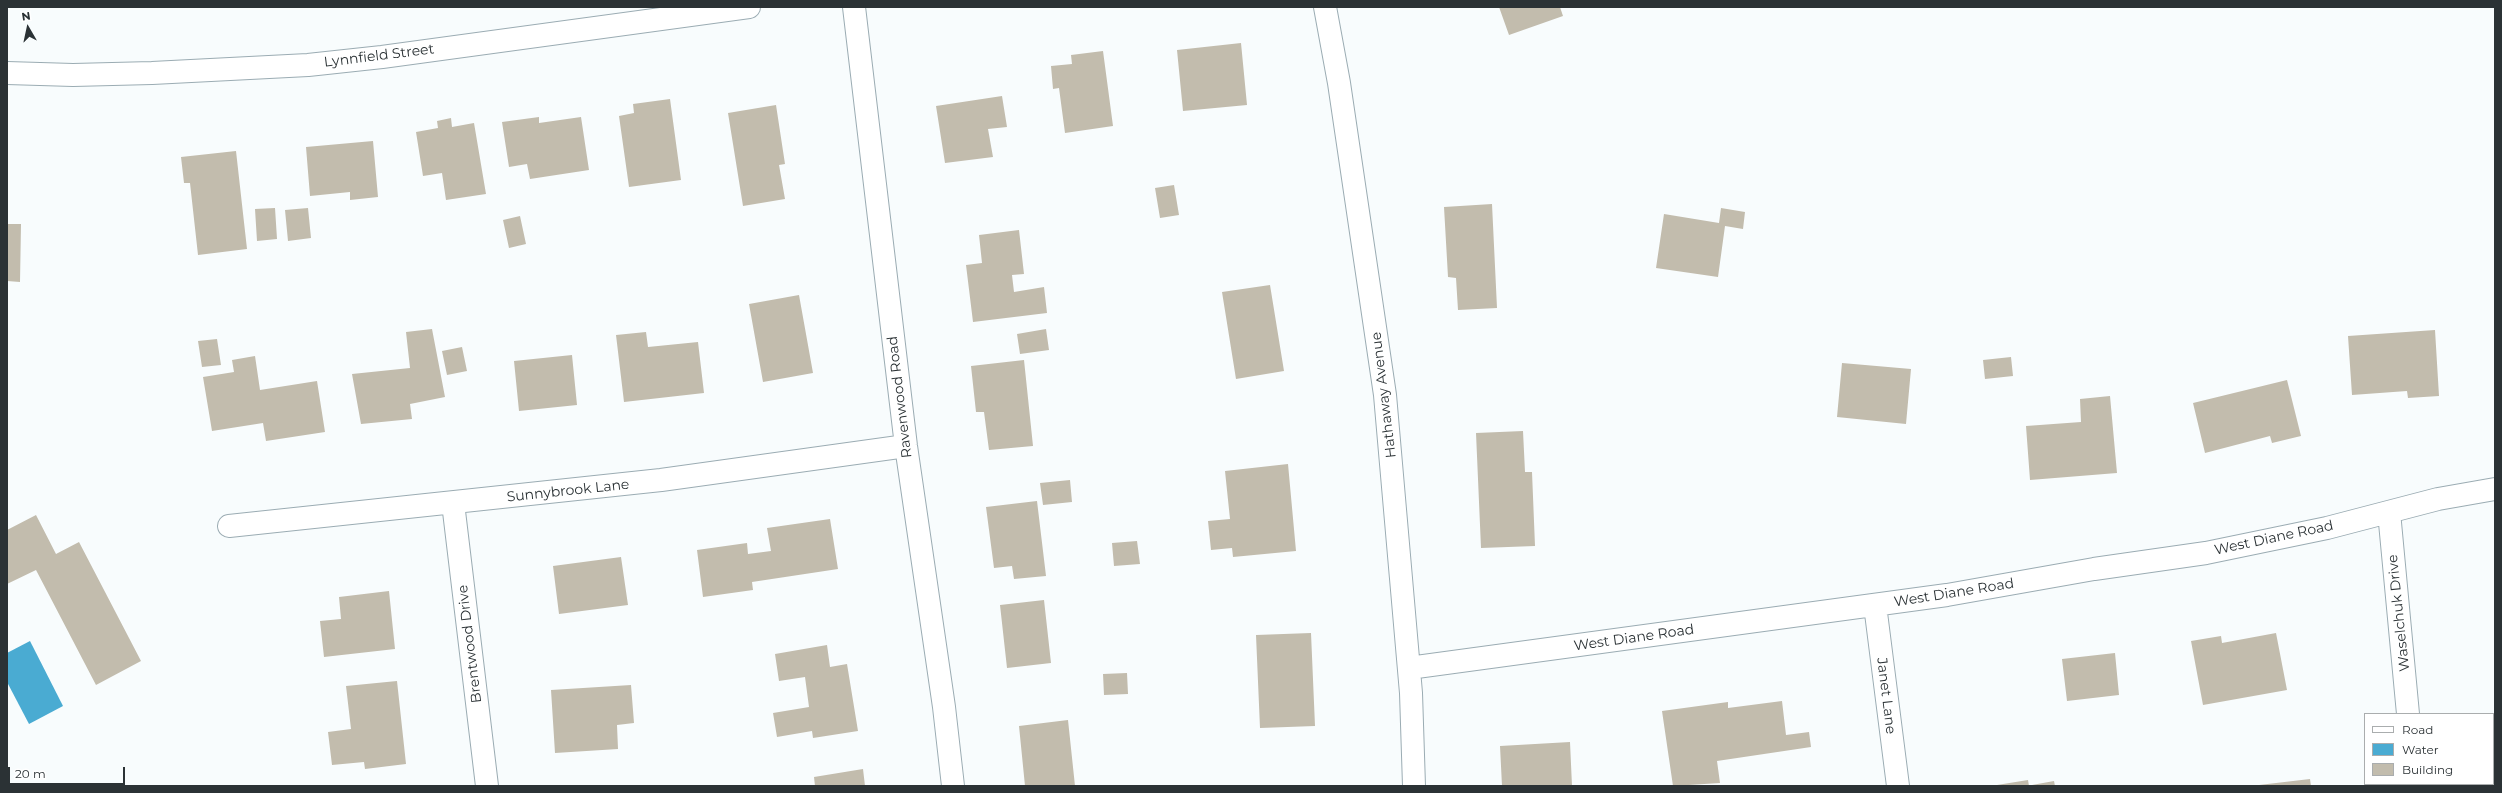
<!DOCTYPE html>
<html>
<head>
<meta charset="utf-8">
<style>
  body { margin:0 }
  #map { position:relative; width:2502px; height:793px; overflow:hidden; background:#f8fcfd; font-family:Montserrat,sans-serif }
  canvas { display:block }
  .frame { position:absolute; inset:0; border:8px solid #2b3235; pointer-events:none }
  .legend { position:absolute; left:2364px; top:713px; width:130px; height:72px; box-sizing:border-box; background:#fff; border:1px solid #aaadae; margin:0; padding:5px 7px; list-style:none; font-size:12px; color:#2b3235 }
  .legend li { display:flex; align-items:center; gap:8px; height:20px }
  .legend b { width:20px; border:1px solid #aaadae }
  .north { position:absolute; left:8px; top:8px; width:40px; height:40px; -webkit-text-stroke:3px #fff; paint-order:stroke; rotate:351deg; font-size:11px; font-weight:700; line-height:16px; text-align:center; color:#2b3235 }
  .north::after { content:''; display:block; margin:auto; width:14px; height:18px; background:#2b3235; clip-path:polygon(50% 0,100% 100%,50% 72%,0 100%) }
  .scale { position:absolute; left:8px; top:767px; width:117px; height:18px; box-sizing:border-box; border:2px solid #2b3235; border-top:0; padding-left:5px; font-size:12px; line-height:14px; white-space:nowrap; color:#2b3235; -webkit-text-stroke:3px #fff; paint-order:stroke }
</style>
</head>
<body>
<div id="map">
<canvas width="2502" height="793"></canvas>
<div class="frame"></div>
<ul class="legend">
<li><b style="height:5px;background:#fff"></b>Road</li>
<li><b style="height:11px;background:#4aabd2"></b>Water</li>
<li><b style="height:11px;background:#c2bcad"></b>Building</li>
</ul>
<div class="north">N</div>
<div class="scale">20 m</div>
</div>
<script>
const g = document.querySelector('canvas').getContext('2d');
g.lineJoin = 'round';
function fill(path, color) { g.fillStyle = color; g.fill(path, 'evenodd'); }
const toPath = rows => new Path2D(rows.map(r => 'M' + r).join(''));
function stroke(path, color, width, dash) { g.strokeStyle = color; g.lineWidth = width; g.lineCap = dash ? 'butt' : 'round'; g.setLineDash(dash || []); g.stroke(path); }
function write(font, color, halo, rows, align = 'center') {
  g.font = font + ' Montserrat,sans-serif'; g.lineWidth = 3; g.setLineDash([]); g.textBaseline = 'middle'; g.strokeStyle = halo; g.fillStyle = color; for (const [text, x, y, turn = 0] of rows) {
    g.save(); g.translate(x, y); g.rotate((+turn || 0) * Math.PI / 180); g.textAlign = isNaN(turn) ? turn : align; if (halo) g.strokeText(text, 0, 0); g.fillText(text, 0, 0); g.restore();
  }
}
const water = toPath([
  [30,641,63,706,29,724,7,682,7,653]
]);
const building = toPath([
  [1499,7,1560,7,1563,16,1509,35],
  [1241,43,1247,105,1183,111,1177,50],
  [1103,51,1113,126,1065,133,1059,88,1053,89,1051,66,1072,64,1071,55],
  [1002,96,1007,127,988,129,993,157,945,163,936,106],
  [670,99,681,180,629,187,619,116,634,113,633,104],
  [776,105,785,164,779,165,785,199,743,206,728,113],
  [539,117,539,123,581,117,589,170,530,179,527,164,509,167,502,122],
  [451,118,452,127,474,123,486,194,446,200,442,173,423,176,416,132,438,128,437,121],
  [373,141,378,197,350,200,350,192,310,196,306,147],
  [236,151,247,249,198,255,190,183,184,183,181,157],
  [1174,185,1179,215,1160,218,1155,188],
  [1492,204,1497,308,1458,310,1456,278,1448,277,1444,207],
  [275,208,277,239,257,241,255,209],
  [308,208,311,238,288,241,285,210],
  [1721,208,1745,212,1743,229,1725,226,1718,277,1656,268,1664,214,1719,223],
  [520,216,526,244,509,248,503,220],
  [7,224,21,224,20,282,7,281],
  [1019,230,1024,274,1012,275,1014,292,1044,287,1047,313,973,322,966,265,982,263,979,235],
  [1270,285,1284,371,1236,379,1222,292],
  [799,295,813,373,763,382,749,304],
  [432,329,445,397,410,404,412,419,361,424,352,374,410,368,406,332],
  [1046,329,1049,350,1020,354,1017,334],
  [2435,330,2439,396,2408,398,2407,391,2352,395,2348,336],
  [646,332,648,347,698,342,704,393,624,402,616,335],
  [217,339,221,365,202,367,198,341],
  [462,347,467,371,447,375,442,351],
  [572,355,577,405,519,411,514,361],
  [255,356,260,390,317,381,325,432,266,441,263,423,212,431,203,377,234,372,232,360],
  [2011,357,2013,376,1985,379,1983,360],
  [1024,360,1033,446,989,450,984,412,976,412,971,366],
  [1842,363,1911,369,1906,424,1837,417],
  [2287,380,2301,436,2272,443,2270,436,2205,453,2193,403],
  [2110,396,2117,473,2030,480,2026,426,2081,422,2080,399],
  [1523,431,1525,472,1532,472,1535,546,1481,548,1476,433],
  [1288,464,1296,551,1233,557,1232,548,1211,550,1208,521,1230,519,1225,471],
  [1070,480,1072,502,1043,505,1040,483],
  [1037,501,1046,576,1014,579,1012,566,994,568,986,507],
  [36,515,56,554,79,542,141,661,96,685,36,570,7,584,7,530],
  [830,519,838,569,752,582,753,590,703,597,697,550,747,543,748,554,771,551,767,528],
  [1137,541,1140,564,1114,566,1112,543],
  [621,557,628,605,559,614,553,566],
  [389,591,395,649,324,657,320,621,341,619,339,597],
  [1044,600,1051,663,1007,668,1000,605],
  [1311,633,1315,726,1260,728,1256,635],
  [2276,633,2287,690,2203,705,2191,641,2221,636,2222,643],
  [827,645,830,667,847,664,858,731,813,738,812,731,777,737,773,713,809,707,805,677,779,681,775,654],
  [2115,653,2119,695,2067,701,2062,659],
  [1127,673,1128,694,1104,695,1103,674],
  [397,681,406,764,365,769,364,762,332,765,328,732,351,729,346,686],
  [631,685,634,723,617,725,618,749,555,753,551,690],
  [1782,701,1786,735,1809,732,1811,747,1717,761,1720,783,1673,786,1662,711,1728,702,1728,708],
  [1068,720,1075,786,1025,786,1019,726],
  [2493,738,2495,738,2495,786,2491,784],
  [1570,742,1572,786,1502,786,1500,746],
  [863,769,865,786,815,786,814,777],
  [2310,779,2311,786,2259,786,2259,785],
  [2028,780,2029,786,1998,786,1997,785],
  [2054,781,2055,786,2032,786,2032,785]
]);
const minor = toPath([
  [854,7,906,446,944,707,953,786],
  [1325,7,1339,83,1385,395,1411,693,1414,786],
  [453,503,487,786],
  [2389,512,2408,714],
  [229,526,661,480,906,446],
  [1875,605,1898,786],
  [1409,668,1947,595,2094,569,2206,553,2327,528,2438,499,2495,489],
  [2413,784,2413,786]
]);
const primary = toPath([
  [7,73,73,75,152,73,308,65,382,57,749,7]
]);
const streetNames = [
  ["Lynnfield Street",379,56,-7],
  ["Hathaway Avenue",1384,395,-97],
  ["Ravenwood Road",900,397,-97],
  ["Sunnybrook Lane",568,491,-6],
  ["West Diane Road",2274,538,-12],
  ["West Diane Road",1954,593,-9],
  ["Waselchuk Drive",2399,613,-96],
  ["West Diane Road",1634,638,-8],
  ["Brentwood Drive",470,644,-97],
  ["Janet Lane",1886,696,83]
];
fill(water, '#4aabd2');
fill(building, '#c2bcad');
stroke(minor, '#9bacb3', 24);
stroke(primary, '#9bacb3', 24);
stroke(minor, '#fff', 22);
stroke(primary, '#fff', 22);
write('14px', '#2b3235', '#fff', streetNames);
</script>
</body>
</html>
